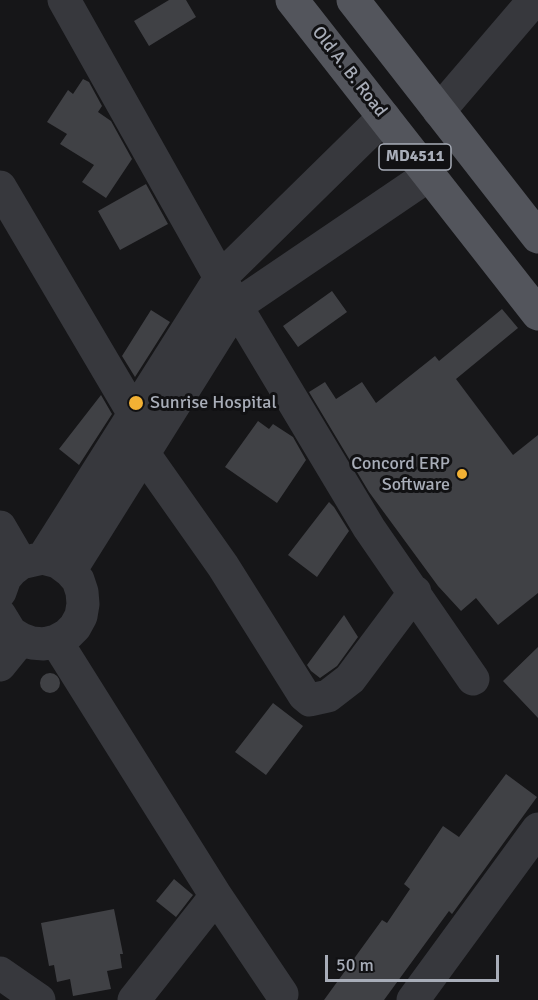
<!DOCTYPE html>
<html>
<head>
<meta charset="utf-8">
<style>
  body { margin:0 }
  #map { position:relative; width:538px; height:1000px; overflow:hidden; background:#161618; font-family:Signika,sans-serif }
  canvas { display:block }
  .scale { position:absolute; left:325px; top:955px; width:174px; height:27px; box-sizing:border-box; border:3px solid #a8adb8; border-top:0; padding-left:8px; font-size:18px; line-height:21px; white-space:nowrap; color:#a8adb8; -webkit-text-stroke:4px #111113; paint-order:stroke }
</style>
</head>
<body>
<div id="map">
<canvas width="538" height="1000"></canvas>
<div class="scale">50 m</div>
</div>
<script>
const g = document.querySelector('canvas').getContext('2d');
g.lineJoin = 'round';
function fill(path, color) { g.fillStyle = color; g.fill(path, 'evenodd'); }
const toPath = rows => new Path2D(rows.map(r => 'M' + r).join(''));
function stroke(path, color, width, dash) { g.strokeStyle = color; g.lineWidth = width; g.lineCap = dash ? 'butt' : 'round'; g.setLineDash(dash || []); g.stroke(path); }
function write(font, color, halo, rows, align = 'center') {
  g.font = font + ' Signika,sans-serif'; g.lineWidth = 6; g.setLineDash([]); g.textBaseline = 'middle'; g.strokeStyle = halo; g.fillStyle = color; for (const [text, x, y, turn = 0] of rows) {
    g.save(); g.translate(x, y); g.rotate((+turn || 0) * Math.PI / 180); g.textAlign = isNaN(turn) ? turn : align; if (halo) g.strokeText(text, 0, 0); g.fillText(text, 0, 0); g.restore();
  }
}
const building = toPath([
  [169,0,186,0,196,17,149,46,134,21],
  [83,79,89,82,102,106,98,112,111,121,132,159,106,198,82,182,94,165,60,144,67,134,47,122,68,90,73,94],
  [146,184,168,224,120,250,98,211],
  [332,291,347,312,298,347,283,326],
  [502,309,518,328,456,379,513,455,538,435,538,593,498,625,476,598,461,611,438,586,369,492,309,392,325,382,336,399,362,382,376,403,435,356,439,361],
  [151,310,170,322,135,377,122,356],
  [101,395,112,414,79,465,59,449],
  [258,421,269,429,273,424,293,437,306,460,277,503,225,467],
  [329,502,334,507,349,531,317,577,288,555],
  [344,615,358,637,337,666,320,678,311,671,307,665],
  [538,647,538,718,503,681],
  '40 683a10 10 0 1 1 20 0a10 10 0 1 1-20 0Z',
  [273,703,303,726,266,775,235,752],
  [506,774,537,797,452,914,449,911,384,1000,324,1000,382,920,387,923,410,889,404,884,443,826,459,837],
  [174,879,193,895,176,917,156,901],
  [114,909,123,954,120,954,122,968,107,971,111,989,73,996,70,979,57,982,54,965,49,966,41,923]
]);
const minor = toPath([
  [64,0,236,306,369,528,473,679],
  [439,111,534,0],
  [0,187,134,414],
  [144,454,223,566,304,695,310,700,328,696,350,679,415,592],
  [0,527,21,563],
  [43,558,220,278,384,117],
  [70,571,236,306,429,175],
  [0,592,5,578,12,570,21,563,43,558,58,562,70,571,78,580,82,592,83,604,81,616,75,627,67,635,56,641,44,644,32,643,21,639,11,633,0,615],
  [56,641,216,896,134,1000],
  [0,665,21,639],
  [216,896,282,994],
  [0,973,39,1000],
  [413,1000,538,829]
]);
const major = toPath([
  [292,0,538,314],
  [353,0,538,237]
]);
const markers = [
  [136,403,8,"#f2b134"],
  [462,474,6,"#f2b134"]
];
const shields = [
  [415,157,72]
];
const shieldNames = [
  ["MD4511",415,157]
];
const streetNames = [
  ["Old A. B. Road",349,72,52]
];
const poiNames = [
  ["Sunrise Hospital",150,403],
  ["Concord ERP",450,464,"right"],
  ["Software",450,485,"right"]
];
fill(building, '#404145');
stroke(minor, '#37383d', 33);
stroke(major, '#53555c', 33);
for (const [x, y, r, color] of markers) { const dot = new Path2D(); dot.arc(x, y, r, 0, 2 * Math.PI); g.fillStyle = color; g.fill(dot); stroke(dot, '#111113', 2); }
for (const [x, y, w] of shields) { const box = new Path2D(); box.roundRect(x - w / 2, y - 13, w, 26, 4.5); g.fillStyle = '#111113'; g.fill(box); stroke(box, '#a8adb8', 1.5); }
write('bold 16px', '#a8adb8', null, shieldNames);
write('18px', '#a8adb8', '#111113', streetNames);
write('18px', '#a8adb8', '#111113', poiNames, 'left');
</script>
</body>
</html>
